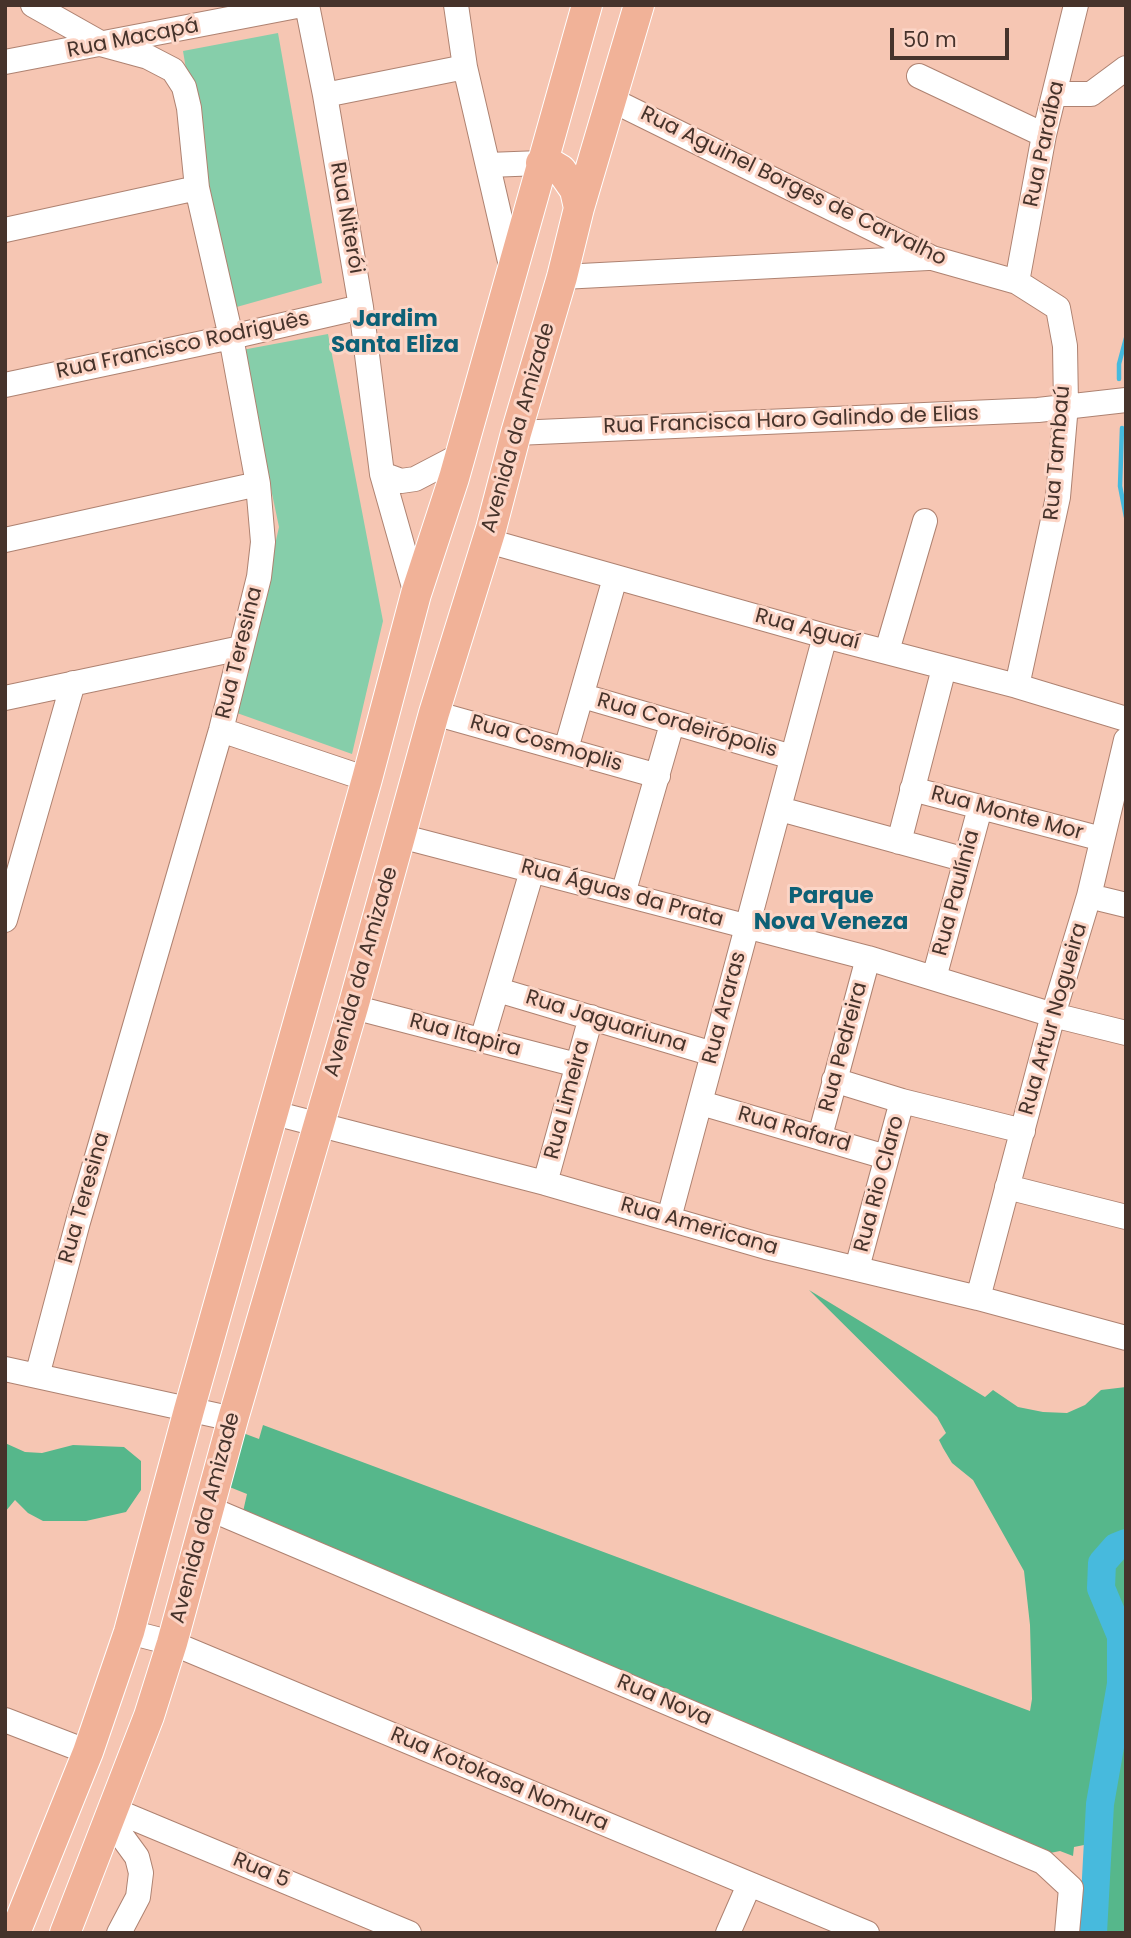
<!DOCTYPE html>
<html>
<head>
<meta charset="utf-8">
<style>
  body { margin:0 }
  #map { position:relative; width:1131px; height:1938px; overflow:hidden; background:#f6c6b3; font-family:Poppins,sans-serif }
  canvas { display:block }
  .frame { position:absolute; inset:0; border:7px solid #46332b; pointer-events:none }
  .scale { position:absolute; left:890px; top:28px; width:119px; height:32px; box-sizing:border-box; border:4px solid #46332b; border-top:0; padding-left:9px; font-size:21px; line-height:24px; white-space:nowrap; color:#46332b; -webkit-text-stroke:5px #fcd5c6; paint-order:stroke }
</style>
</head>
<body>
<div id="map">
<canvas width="1131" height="1938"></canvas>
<div class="frame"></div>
<div class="scale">50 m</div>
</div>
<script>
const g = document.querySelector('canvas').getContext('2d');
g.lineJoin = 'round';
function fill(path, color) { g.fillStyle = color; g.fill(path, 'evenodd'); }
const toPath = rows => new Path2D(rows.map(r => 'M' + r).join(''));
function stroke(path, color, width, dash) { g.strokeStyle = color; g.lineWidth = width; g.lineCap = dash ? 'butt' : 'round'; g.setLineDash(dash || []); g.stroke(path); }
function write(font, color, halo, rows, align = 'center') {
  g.font = font + ' Poppins,sans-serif'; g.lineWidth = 6; g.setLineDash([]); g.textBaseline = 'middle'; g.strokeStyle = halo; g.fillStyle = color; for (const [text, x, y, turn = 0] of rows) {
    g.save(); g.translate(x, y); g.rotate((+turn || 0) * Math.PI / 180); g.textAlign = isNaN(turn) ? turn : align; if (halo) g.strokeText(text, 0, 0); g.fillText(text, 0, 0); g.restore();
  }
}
const green = toPath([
  [278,33,322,283,226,310,183,51],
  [328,334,383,621,352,754,237,713,279,527,242,350]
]);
const forest = toPath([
  [809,1290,985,1397,993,1390,1018,1407,1043,1412,1067,1413,1085,1405,1101,1390,1126,1387,1126,1933,1073,1933,1074,1922,1085,1891,1084,1845,1074,1847,1073,1856,1060,1851,1050,1853,242,1516,247,1494,217,1482,235,1430,259,1439,263,1425,1030,1711,1032,1699,1030,1625,1024,1571,973,1480,952,1463,943,1448,939,1440,946,1433,937,1417],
  [5,1443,25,1452,42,1453,73,1445,124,1447,141,1461,141,1490,126,1512,86,1521,43,1521,28,1513,15,1500,5,1512]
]);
const stream = toPath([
  [1119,379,1119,364,1126,338],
  [1122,428,1120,486,1126,517]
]);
const river = toPath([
  [1093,1933,1100,1804,1121,1684,1121,1636,1101,1588,1102,1563,1116,1547,1126,1543]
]);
const minor = toPath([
  [33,5,104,45,148,57,173,70,184,87,189,108,197,188,231,337,258,484,263,542,259,577,221,730,78,1222,37,1376],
  [307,5,325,95,361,307,382,474,416,594],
  [456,5,465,67,512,270],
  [5,62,302,5],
  [919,76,1044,135],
  [1056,94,1091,94,1126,68],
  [325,95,465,67],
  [612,100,932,258,1017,282,1058,308,1065,346,1066,405,1058,497,1017,686],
  [488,165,541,163],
  [5,230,197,188],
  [562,277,928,258],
  [1017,282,1044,135,1076,5],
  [5,385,231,337,361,307],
  [516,433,1038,410,1126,400],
  [382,474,401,481,415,479,459,456],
  [5,540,258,484],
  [488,541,825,636,1017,686,1126,719],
  [887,651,925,521],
  [583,696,792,757],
  [5,698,241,648],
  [434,713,658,776],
  [221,730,367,779],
  [566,749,615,578],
  [912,789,1102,839],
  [780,809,966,860],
  [400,836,868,958,1053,1015,1126,1033],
  [899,842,944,668],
  [623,894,672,724],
  [1089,896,1126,905],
  [5,920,73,683],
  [934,978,980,808],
  [498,990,713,1054],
  [353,1007,577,1065],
  [482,1040,532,871],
  [834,1080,902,1101,1023,1131],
  [701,1103,886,1157],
  [274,1113,545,1183,766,1247,978,1298,1126,1338],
  [820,1136,868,958],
  [545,1183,591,1017],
  [1007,1187,1126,1217],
  [669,1218,825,636],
  [857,1268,902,1101],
  [978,1298,1053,1015,1089,896,1126,740],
  [5,1369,233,1419],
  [208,1508,1043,1862,1071,1888,1067,1933],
  [129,1632,172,1643,867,1933],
  [5,1720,88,1752],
  [114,1810,409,1933],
  [110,1820,137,1857,141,1873,138,1897,119,1933],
  [728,1933,749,1885]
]);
const major = toPath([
  [541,163,551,164,561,170,575,190,579,208],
  [15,1933,88,1752,129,1632,189,1410,367,779,416,594,454,478,587,5],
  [65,1933,149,1716,172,1643,233,1419,353,1007,434,713,491,529,516,433,562,277,579,208,639,5]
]);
const streetNames = [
  ["Rua Macapá",133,39,-11],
  ["Rua Paraíba",1045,144,-78],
  ["Rua Aguinel Borges de Carvalho",793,187,26],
  ["Rua Niterói",346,218,80],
  ["Rua Francisco Rodriguês",183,346,-12],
  ["Rua Francisca Haro Galindo de Elias",791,421,-2],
  ["Avenida da Amizade",519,428,-74],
  ["Rua Tambaú",1058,453,-85],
  ["Rua Aguaí",807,630,15],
  ["Rua Teresina",240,653,-76],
  ["Rua Cordeirópolis",687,726,16],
  ["Rua Cosmoplis",546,744,16],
  ["Rua Monte Mor",1007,814,15],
  ["Rua Paulínia",957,893,-75],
  ["Rua Águas da Prata",622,894,15],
  ["Avenida da Amizade",362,972,-74],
  ["Rua Araras",725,1008,-75],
  ["Rua Artur Nogueira",1054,1019,-74],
  ["Rua Jaguariuna",606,1022,17],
  ["Rua Itapira",465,1036,15],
  ["Rua Pedreira",844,1047,-75],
  ["Rua Limeira",568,1100,-75],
  ["Rua Rafard",794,1130,16],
  ["Rua Rio Claro",880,1184,-75],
  ["Rua Teresina",85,1198,-74],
  ["Rua Americana",699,1227,16],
  ["Avenida da Amizade",206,1518,-75],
  ["Rua Nova",664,1701,23],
  ["Rua Kotokasa Nomura",499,1780,23],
  ["Rua 5",261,1871,23]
];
const neighbourhoodNames = [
  ["Jardim",395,320],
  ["Santa Eliza",395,346],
  ["Parque",831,897],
  ["Nova Veneza",831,923]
];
fill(green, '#86ceaa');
fill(forest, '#56b78b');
stroke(stream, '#47badd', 4.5);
stroke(river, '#47badd', 28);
stroke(minor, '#ae8271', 26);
stroke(major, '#fff', 32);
stroke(minor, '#fff', 24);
stroke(major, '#f1b298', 30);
write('21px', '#46332b', '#fcd5c6', streetNames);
write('bold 23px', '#0d6076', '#fcd5c6', neighbourhoodNames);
</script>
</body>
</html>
